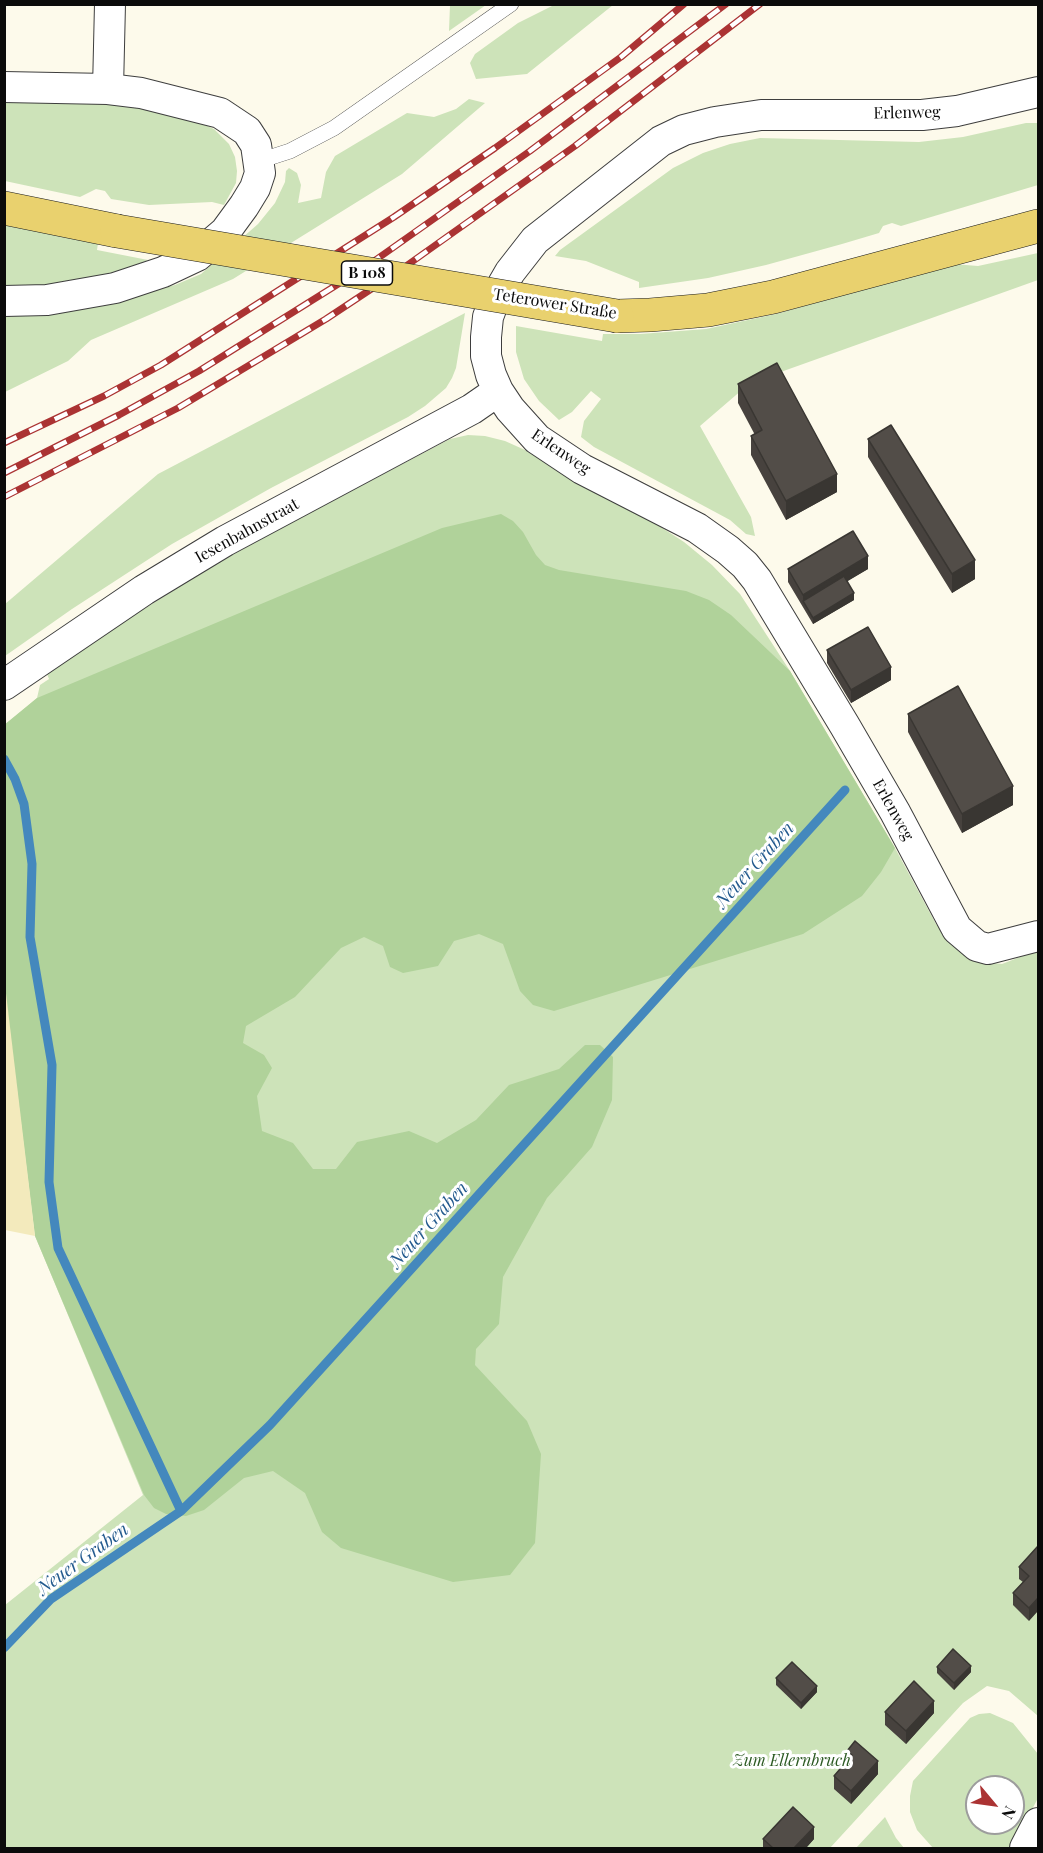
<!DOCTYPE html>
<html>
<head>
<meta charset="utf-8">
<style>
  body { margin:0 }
  #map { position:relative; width:1043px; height:1853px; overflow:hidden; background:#fdfaeb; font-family:"Playfair Display",serif }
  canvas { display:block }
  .frame { position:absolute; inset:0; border:6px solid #0b0b0b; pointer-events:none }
  .north { position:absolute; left:965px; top:1775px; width:60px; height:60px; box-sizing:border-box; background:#fff; border:2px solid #9d9d9d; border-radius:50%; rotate:119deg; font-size:16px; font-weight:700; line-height:24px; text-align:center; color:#0b0b0b }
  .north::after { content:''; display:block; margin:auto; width:21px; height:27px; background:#ab3333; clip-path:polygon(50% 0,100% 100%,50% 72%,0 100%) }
</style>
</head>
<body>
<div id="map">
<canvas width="1043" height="1853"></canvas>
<div class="frame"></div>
<div class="north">N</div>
</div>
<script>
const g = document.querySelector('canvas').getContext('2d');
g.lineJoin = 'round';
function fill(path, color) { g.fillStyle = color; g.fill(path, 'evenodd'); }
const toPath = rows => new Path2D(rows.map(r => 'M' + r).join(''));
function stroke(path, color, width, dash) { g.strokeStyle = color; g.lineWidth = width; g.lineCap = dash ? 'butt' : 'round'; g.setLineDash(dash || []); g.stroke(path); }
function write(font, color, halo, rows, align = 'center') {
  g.font = font + ' "Playfair Display",serif'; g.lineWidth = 6; g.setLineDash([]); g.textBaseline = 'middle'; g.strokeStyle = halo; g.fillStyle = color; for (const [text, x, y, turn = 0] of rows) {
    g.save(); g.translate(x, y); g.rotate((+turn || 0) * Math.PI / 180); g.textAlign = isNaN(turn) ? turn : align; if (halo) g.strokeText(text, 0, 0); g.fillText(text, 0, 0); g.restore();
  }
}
const green = toPath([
  [556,4,613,5,527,74,476,79,470,63,475,54,518,23],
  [450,5,450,4,486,5,449,31],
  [12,99,141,106,194,120,214,129,229,144,235,157,237,171,236,183,224,205,212,202,149,205,111,199,105,191,96,189,80,197,5,181,4,100],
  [469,99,485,103,402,174,233,279,91,340,68,361,5,392,5,313,107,302,175,285,201,274,258,224,275,203,285,182,286,171,289,168,297,173,301,185,298,203,321,198,326,172,335,156,407,113,434,117,456,109],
  [1026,123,1038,123,1038,185,901,226,892,223,883,226,879,233,842,244,766,265,708,278,639,288,639,282,586,261,555,256,560,250,673,168,703,153,730,144,760,138,919,142,963,137],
  [4,225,98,243,97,250,148,260,116,276,46,289,5,290],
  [1038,253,1038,280,750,383,700,426,751,517,755,536,746,534,730,520,594,447,581,437,584,421,601,399,591,391,572,412,559,420,539,401,524,379,516,352,516,326,602,341,603,334,640,334,706,329,776,314,953,264,978,266],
  [465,313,456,368,452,378,446,388,425,406,408,417,271,488,172,544,72,609,5,656,5,604,158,474],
  [468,435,485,436,505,441,525,450,575,481,653,522,684,542,712,565,740,594,790,671,895,848,936,924,949,940,982,962,1002,964,1038,950,1038,1716,1009,1691,987,1686,963,1703,830,1848,5,1848,5,1605,143,1495,35,1236,4,985,5,725,37,698,40,685,49,679,47,674,98,638,231,554,450,439],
  [990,1713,1013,1723,1038,1754,1038,1798,1012,1848,933,1848,917,1830,910,1812,910,1796,913,1781,970,1718,979,1714],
  [977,1787,1013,1787,1013,1823,977,1823],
  [885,1817,896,1838,904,1848,856,1848]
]);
const forest = toPath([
  [501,514,513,521,523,532,536,555,545,565,559,570,686,591,709,600,731,615,790,671,895,848,881,872,862,896,803,934,554,1011,533,1005,520,991,503,944,479,934,454,941,438,966,403,973,390,967,383,946,364,937,341,948,295,997,246,1026,243,1043,264,1055,272,1068,257,1096,262,1131,293,1143,313,1169,336,1169,357,1142,409,1131,437,1143,476,1120,509,1085,559,1069,585,1045,600,1045,613,1057,612,1100,592,1147,547,1198,503,1277,499,1324,476,1349,475,1365,527,1421,541,1454,535,1543,510,1575,453,1582,341,1548,322,1532,305,1493,273,1471,244,1478,204,1510,186,1516,166,1514,154,1508,144,1495,35,1236,4,985,4,725,37,698,442,528]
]);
const sand = toPath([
  [4,985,5,985,35,1236,5,1230]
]);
const stream = toPath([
  [4,759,15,779,24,804,32,864,30,937,52,1065,49,1182,58,1248,181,1511],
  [4,1648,51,1599,181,1511,270,1425,845,790]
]);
const service = toPath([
  [259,161,290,151,334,128,511,4]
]);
const minor = toPath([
  [4,87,108,89,141,93,220,113,247,131,256,145,260,173,255,188,244,206,225,232,197,256,163,272,115,288,47,300,4,301],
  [108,89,110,4],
  [1038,92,957,111,922,115,761,115,715,122,684,130,661,141,535,240,510,272,495,298,488,317,486,337,486,356,491,375,498,391,510,409,537,439,582,469,697,528,728,550,745,565,757,580,845,726,895,812,957,929,977,946,988,949,1038,936],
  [4,685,144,590,225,541,472,409,498,391],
  [1025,1848,1038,1823]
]);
const primary = toPath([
  [4,208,117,231],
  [617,316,650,315,708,310,773,297,1038,226]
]);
const rail = toPath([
  [4,443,104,396,161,365,394,217,495,148,621,57,684,4],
  [4,473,119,415,199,371,367,266,530,151,726,4],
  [4,497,178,408,326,319,406,266,575,146,760,4]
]);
const primaryBridge = toPath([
  [117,231,617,316]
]);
const wall = toPath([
  [998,4,1038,4,1038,6],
  [738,384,837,492,786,520,751,455,751,436,755,435,738,403],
  [868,439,975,579,952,593,868,457],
  [788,569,868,569,847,581,854,600,813,624,788,582],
  [827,650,891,680,851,703,827,663],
  [908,714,1013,805,962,833,908,732],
  [1038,1546,1029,1621,1013,1605,1013,1593,1023,1582,1019,1579,1019,1567],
  [937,1667,971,1672,954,1690,937,1673],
  [776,1678,817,1692,801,1709,776,1685],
  [885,1712,934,1713,906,1744,885,1725],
  [847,1751,878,1774,851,1804,834,1789,834,1776,847,1761],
  [763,1839,814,1839,806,1848,763,1848]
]);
const shadedWall = toPath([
  [837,474,837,492,786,520,786,501],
  [868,556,868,569,806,606,803,601,803,595],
  [975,560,975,579,952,593,952,574],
  [854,593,854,600,813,624,813,618],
  [891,667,891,680,851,703,851,690],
  [1013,786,1013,805,962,833,962,814],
  [1038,1598,1038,1611,1029,1621,1029,1608],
  [971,1666,971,1672,954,1690,954,1683],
  [817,1686,817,1692,801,1709,801,1703],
  [934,1701,934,1713,906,1744,906,1731],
  [878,1761,878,1774,851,1804,851,1791],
  [814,1827,814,1839,806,1848,794,1848]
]);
const building = toPath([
  [777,363,837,474,786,501,751,436,762,430,738,384,777,363],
  [891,425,975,560,952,574,868,439,891,425],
  [853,531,868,556,803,595,788,569,853,531],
  [844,576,854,593,813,618,803,601,844,576],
  [868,627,891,667,851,690,827,650,868,627],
  [958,686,1013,786,962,814,908,714,958,686],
  [1038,1546,1038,1598,1029,1608,1013,1593,1029,1576,1019,1567,1038,1546],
  [953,1649,971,1666,954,1683,937,1667,953,1649],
  [792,1662,817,1686,801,1703,776,1678,792,1662],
  [914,1681,934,1701,906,1731,885,1712,914,1681],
  [855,1741,878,1761,851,1791,834,1776,852,1755,847,1751,855,1741],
  [793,1807,814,1827,794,1848,773,1848,763,1839,793,1807]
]);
const shields = [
  [367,273,51]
];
const shieldNames = [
  ["B 108",367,273]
];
const streetNames = [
  ["Erlenweg",907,113,-1],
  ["Teterower Straße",555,304,9],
  ["Erlenweg",561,452,34],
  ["Iesenbahnstraat",247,531,-29],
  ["Erlenweg",893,810,61]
];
const parkNames = [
  ["Zum Ellernbruch",792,1761]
];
const waterNames = [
  ["Neuer Graben",755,865,-48],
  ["Neuer Graben",429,1225,-48],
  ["Neuer Graben",83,1559,-36]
];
fill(green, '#cde3b9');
fill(forest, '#b0d29a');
fill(sand, '#f3eabc');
stroke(stream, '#4488bd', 9);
stroke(service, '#3e3e3e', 16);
stroke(minor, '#3e3e3e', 32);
stroke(primary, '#1c1c1c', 34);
stroke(service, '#fff', 15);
stroke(minor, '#fff', 30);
stroke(primary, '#e9d16e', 33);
stroke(rail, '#ab3333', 7);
stroke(rail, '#fff', 4.5, [14]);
stroke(primaryBridge, '#1c1c1c', 34, []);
stroke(primaryBridge, '#e9d16e', 33);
fill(wall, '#47423e');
fill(shadedWall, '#393632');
fill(building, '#524d48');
stroke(building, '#393632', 1.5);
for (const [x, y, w] of shields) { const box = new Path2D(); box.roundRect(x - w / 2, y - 12, w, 24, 4.5); g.fillStyle = '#fff'; g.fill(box); stroke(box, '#0b0b0b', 1.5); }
write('bold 15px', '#0b0b0b', null, shieldNames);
write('16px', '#0b0b0b', '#fff', streetNames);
write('italic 16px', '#2c5a23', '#fff', parkNames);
write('italic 18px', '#235a8e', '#fff', waterNames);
</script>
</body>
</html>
